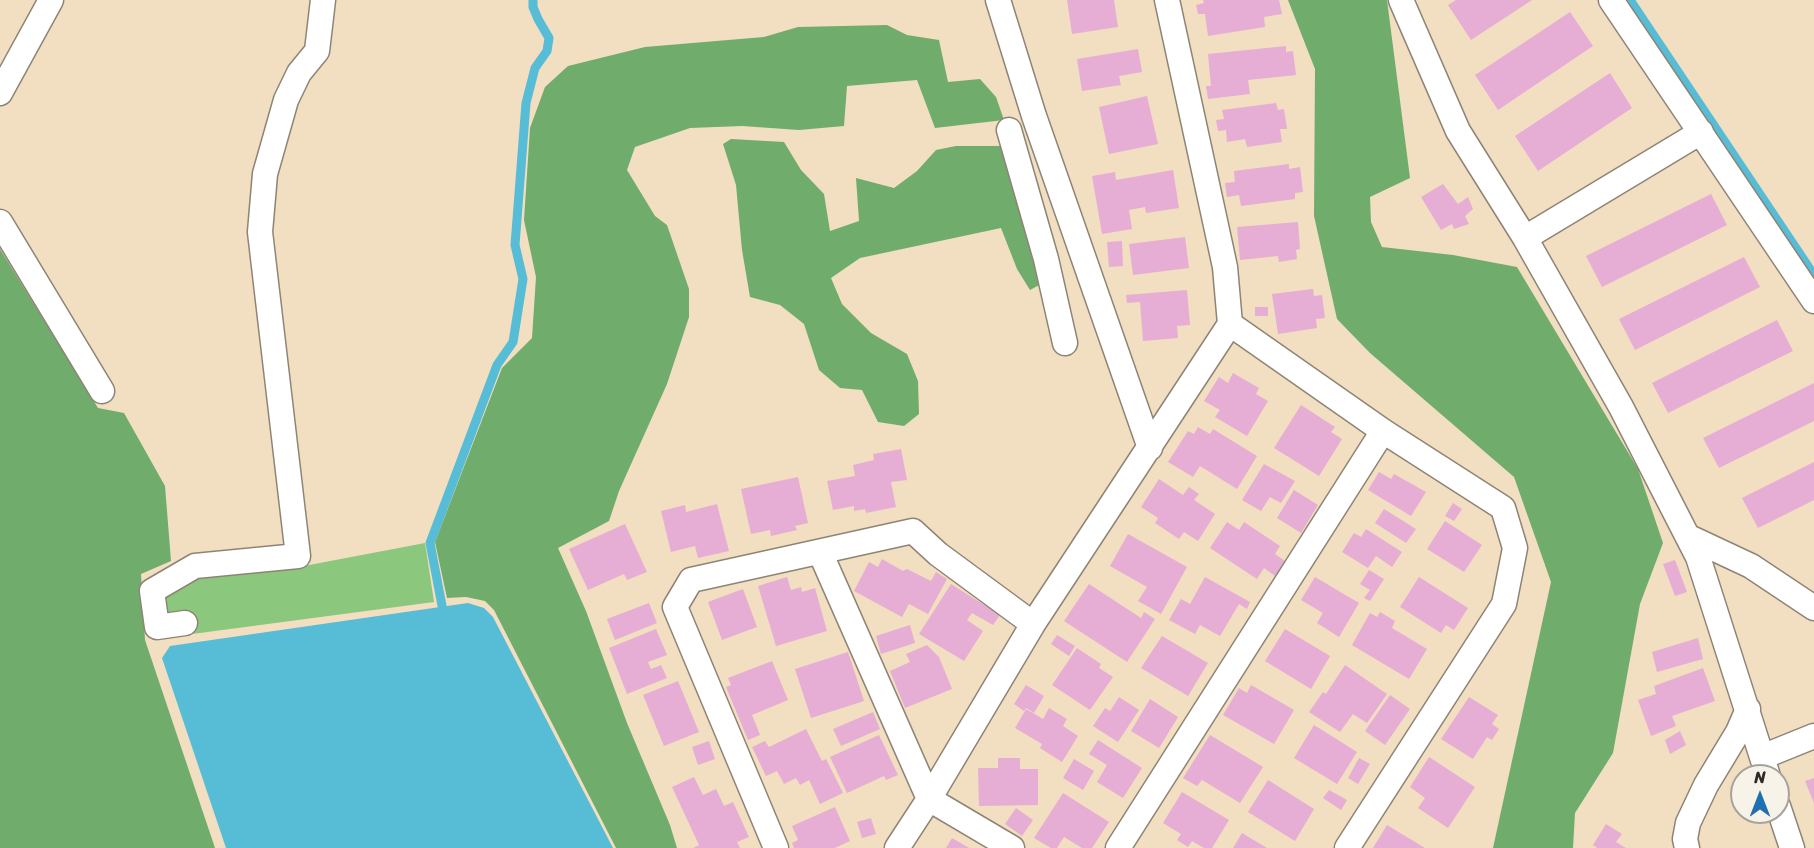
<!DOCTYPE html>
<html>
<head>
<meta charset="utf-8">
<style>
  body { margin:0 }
  #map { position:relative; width:1814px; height:848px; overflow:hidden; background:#f2dec0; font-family:Sriracha,sans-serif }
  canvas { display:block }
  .north { position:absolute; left:1730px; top:764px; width:60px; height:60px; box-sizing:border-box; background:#f7f3e8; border:2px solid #a5a39c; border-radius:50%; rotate:0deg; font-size:16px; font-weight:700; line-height:24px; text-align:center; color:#2b2b2b }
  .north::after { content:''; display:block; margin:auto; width:21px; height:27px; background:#1f6fb2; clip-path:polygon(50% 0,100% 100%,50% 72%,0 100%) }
</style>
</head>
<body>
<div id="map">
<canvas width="1814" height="848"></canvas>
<div class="north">N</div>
</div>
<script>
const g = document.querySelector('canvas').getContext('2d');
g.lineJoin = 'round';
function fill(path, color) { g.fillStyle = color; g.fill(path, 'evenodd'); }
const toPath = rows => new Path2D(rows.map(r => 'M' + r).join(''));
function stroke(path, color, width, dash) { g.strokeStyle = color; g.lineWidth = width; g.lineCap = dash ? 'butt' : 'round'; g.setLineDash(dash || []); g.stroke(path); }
const green = toPath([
  [425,543,434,602,162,638,165,616,164,595,194,576,304,566]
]);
const forest = toPath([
  [1288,0,1387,0,1410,178,1370,197,1371,222,1382,247,1453,255,1517,267,1638,469,1663,543,1640,604,1613,753,1575,813,1573,848,1493,848,1551,582,1514,477,1370,353,1337,319,1314,216,1315,69],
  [887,25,907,35,939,40,948,82,980,79,996,97,1004,120,935,128,917,80,847,86,844,126,799,130,742,126,690,128,635,147,627,170,655,216,667,225,689,289,689,317,667,384,619,491,609,521,558,548,586,611,627,723,670,825,677,848,616,848,494,610,485,601,466,597,447,598,435,542,502,368,532,338,536,277,524,220,530,128,545,87,568,66,645,47,764,37,798,27],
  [731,139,784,142,801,170,824,194,830,231,859,221,856,178,894,188,917,171,936,150,956,146,1001,146,1006,152,1043,283,1030,290,1017,269,1001,228,860,258,831,278,842,304,871,333,907,354,918,381,919,414,904,426,878,422,862,390,840,388,819,370,804,324,780,305,750,297,742,250,736,185,723,144],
  [0,249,98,408,124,413,165,486,171,561,141,574,145,640,215,848,0,848]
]);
const water = toPath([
  [468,603,484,608,493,617,613,848,226,848,162,658,170,646]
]);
const stream = toPath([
  [1630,0,1814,275],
  [444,616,430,543,497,365,513,342,523,279,515,245,526,103,535,68,547,51,549,38,538,19,533,7,533,0]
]);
const building = toPath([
  [1067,0,1114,0,1118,27,1072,34],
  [1203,0,1279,0,1282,14,1264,17,1265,27,1208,36,1205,14,1198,14,1196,5,1204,3],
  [1456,0,1532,0,1471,40,1448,5],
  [1570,12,1593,46,1498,110,1475,75],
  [1286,46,1286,52,1293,51,1296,75,1248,80,1250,94,1208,99,1206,86,1211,86,1208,54],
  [1138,49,1142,72,1119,76,1121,85,1082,91,1077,59],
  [1610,73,1632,108,1538,171,1515,136],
  [1147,96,1158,144,1109,154,1099,107],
  [1276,103,1278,110,1284,109,1287,129,1280,129,1282,142,1247,147,1245,139,1227,142,1226,130,1218,131,1216,120,1224,119,1222,110],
  [1289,164,1289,169,1300,167,1303,192,1295,193,1295,199,1241,206,1239,195,1227,197,1225,183,1235,182,1234,171],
  [1173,170,1179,208,1146,213,1145,207,1129,210,1132,229,1102,234,1092,176,1115,172,1116,180],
  [1443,184,1458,204,1468,197,1473,209,1465,216,1469,224,1454,229,1452,224,1441,230,1421,197],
  [1711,194,1727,225,1602,287,1586,256],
  [1298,222,1300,249,1296,250,1297,259,1279,262,1278,256,1240,260,1237,227],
  [1185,237,1189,268,1133,275,1129,244],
  [1122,241,1123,266,1109,267,1107,242],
  [1744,257,1760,287,1635,350,1619,319],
  [1313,289,1314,296,1322,295,1325,318,1316,319,1317,328,1278,334,1272,294],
  [1187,290,1190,325,1177,326,1178,338,1143,341,1140,302,1127,303,1126,295],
  [1255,307,1268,307,1268,316,1255,316],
  [1777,320,1793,351,1668,413,1652,383],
  [1233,373,1259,388,1256,394,1268,401,1247,436,1215,417,1220,410,1204,401,1219,377,1228,383],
  [1814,383,1814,421,1719,468,1703,438],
  [1301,405,1335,427,1331,432,1342,439,1319,476,1274,448],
  [1198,427,1210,434,1213,429,1257,456,1237,489,1200,466,1193,477,1168,462,1188,431,1194,434],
  [901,449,907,480,891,482,896,507,866,513,865,509,854,511,854,506,833,510,827,481,855,476,853,465,874,460,873,454],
  [1814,462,1814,500,1758,528,1742,498],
  [1264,464,1295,481,1281,503,1270,497,1261,511,1242,500],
  [1379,472,1391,479,1394,474,1426,492,1411,516,1368,490],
  [798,477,808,523,795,526,797,530,771,536,770,530,751,534,741,489],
  [1159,479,1183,495,1189,487,1199,494,1194,500,1215,514,1198,541,1184,532,1179,539,1155,523,1158,518,1141,507],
  [1294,490,1318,505,1301,533,1277,518],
  [1453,503,1462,509,1454,521,1445,516],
  [717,504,729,551,698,558,695,546,671,552,661,511,685,505,686,512],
  [1384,509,1416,529,1406,543,1375,523],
  [1445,521,1482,545,1464,572,1427,549],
  [1227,522,1239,530,1244,522,1280,546,1275,554,1285,561,1275,576,1264,568,1257,579,1210,548],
  [625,524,647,572,627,580,624,574,588,590,569,549],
  [1366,529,1402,552,1392,567,1376,556,1368,568,1342,552,1354,533,1361,537],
  [1128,534,1187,567,1161,614,1138,601,1147,587,1110,566],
  [882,559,903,571,907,569,931,581,936,572,947,579,928,614,909,604,902,617,854,591,869,562,878,567],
  [1675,560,1687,592,1675,596,1663,564],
  [1369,570,1384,579,1370,601,1364,598,1370,590,1360,584],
  [787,577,791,590,801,587,802,592,815,588,827,631,776,646,758,586],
  [1205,577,1250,602,1247,609,1239,604,1220,636,1200,625,1195,634,1169,620,1181,599,1190,604],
  [1315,577,1359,603,1339,637,1317,623,1323,613,1301,600],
  [1419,577,1468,608,1454,630,1446,625,1441,633,1400,607],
  [951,584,1000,615,993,625,972,613,967,620,983,631,964,661,919,634],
  [1089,584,1141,618,1144,612,1155,619,1127,662,1064,621],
  [743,589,757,627,722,640,708,602],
  [649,603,657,623,615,640,607,619],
  [1380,612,1395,621,1392,628,1427,649,1409,679,1352,645,1370,613,1377,617],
  [910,625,915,643,881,654,876,636],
  [656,629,667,655,648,662,651,669,661,665,667,678,627,694,609,648],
  [1285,629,1330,656,1311,689,1265,661],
  [1057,635,1075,646,1069,656,1051,644],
  [1162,636,1208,663,1188,696,1141,668],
  [1698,638,1703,659,1657,672,1652,652],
  [927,645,939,657,952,689,905,708,890,671,910,662,906,654],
  [1077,648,1101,664,1099,668,1113,677,1090,710,1052,685],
  [848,652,864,701,811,718,795,669],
  [772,661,788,700,752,715,760,735,748,740,726,687,731,685,728,678],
  [1345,665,1387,694,1367,723,1353,714,1340,732,1309,712,1323,692,1326,694],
  [1703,668,1715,701,1672,716,1676,726,1651,736,1638,700,1656,694,1654,686],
  [678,681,699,732,664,746,643,695],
  [1026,685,1044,696,1034,713,1026,708,1024,711,1014,704],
  [1251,685,1294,710,1274,744,1223,715,1239,688,1247,693],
  [1390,695,1410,709,1385,745,1365,731],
  [1119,697,1139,710,1118,742,1093,726,1105,708,1110,711],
  [1469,697,1498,715,1492,724,1499,729,1492,740,1487,737,1473,759,1441,739],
  [1150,699,1178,717,1159,748,1131,731],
  [1049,708,1067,719,1063,726,1078,736,1062,762,1040,748,1042,744,1015,728,1026,709,1043,719],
  [873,712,880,729,841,746,833,729],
  [1314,725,1357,752,1337,784,1294,758],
  [806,729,822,761,826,759,843,793,820,804,809,780,800,785,796,778,784,784,777,771,766,776,752,747,765,741,769,747],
  [1680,731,1686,745,1670,754,1665,740],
  [879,735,898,775,886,780,884,776,847,793,830,757],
  [1210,735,1263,767,1240,803,1202,780,1197,786,1183,778],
  [1098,740,1142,768,1123,798,1097,782,1107,765,1089,754],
  [709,741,715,759,698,765,692,747],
  [1429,757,1475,787,1448,828,1418,808,1425,798,1410,787],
  [998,758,1020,758,1020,769,1038,769,1038,805,979,806,978,768,998,768],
  [1359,758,1370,764,1358,784,1348,778],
  [1074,759,1094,771,1083,790,1063,778],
  [694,777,703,795,716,789,724,806,733,802,749,837,737,842,740,848,693,848,699,845,672,787],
  [1814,778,1814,803,1805,781],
  [1268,780,1314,809,1295,841,1248,812],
  [1329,790,1347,800,1341,810,1323,798],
  [1182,792,1229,820,1212,848,1204,848,1192,841,1188,847,1177,840,1181,834,1163,823],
  [1063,793,1109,822,1092,848,1082,848,1064,837,1057,848,1051,848,1034,838],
  [835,807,850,841,835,848,794,848,792,843,798,840,792,826],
  [1016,808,1033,820,1022,836,1005,824],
  [871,818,876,834,862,838,857,822],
  [1606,824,1622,834,1616,842,1626,848,1597,848,1593,845],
  [1387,825,1425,848,1373,848],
  [1242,833,1267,848,1233,848],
  [952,838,969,848,946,848]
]);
const minor = toPath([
  [998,0,1034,116,1150,448],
  [1167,0,1225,267,1230,324],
  [1401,0,1458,131,1525,238,1621,407,1698,557,1768,776],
  [1611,0,1814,301],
  [0,93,51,0],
  [1009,130,1046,259,1065,343],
  [0,222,102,391],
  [1525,238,1701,132],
  [1687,536,1751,566,1814,608],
  [820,552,929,799,1012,848],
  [185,623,157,627,152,591,195,566,298,556,260,232,265,174,286,100,299,73,317,51,323,0],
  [1762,757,1814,736],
  [1778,806,1792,848],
  [776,848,675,607,691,580,913,531,938,554,1033,624],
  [897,848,929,799,1033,624,1230,324,1383,431,1503,508,1515,548,1504,604,1347,848],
  [1118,848,1383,431],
  [1687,848,1685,839,1688,823,1706,785,1738,732,1748,709]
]);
fill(green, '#8bc77c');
fill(forest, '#70ac6c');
fill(water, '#57bcd5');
stroke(stream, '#57bcd5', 9);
fill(building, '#e6aed4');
stroke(minor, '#8e8476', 27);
stroke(minor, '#fff', 24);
</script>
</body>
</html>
